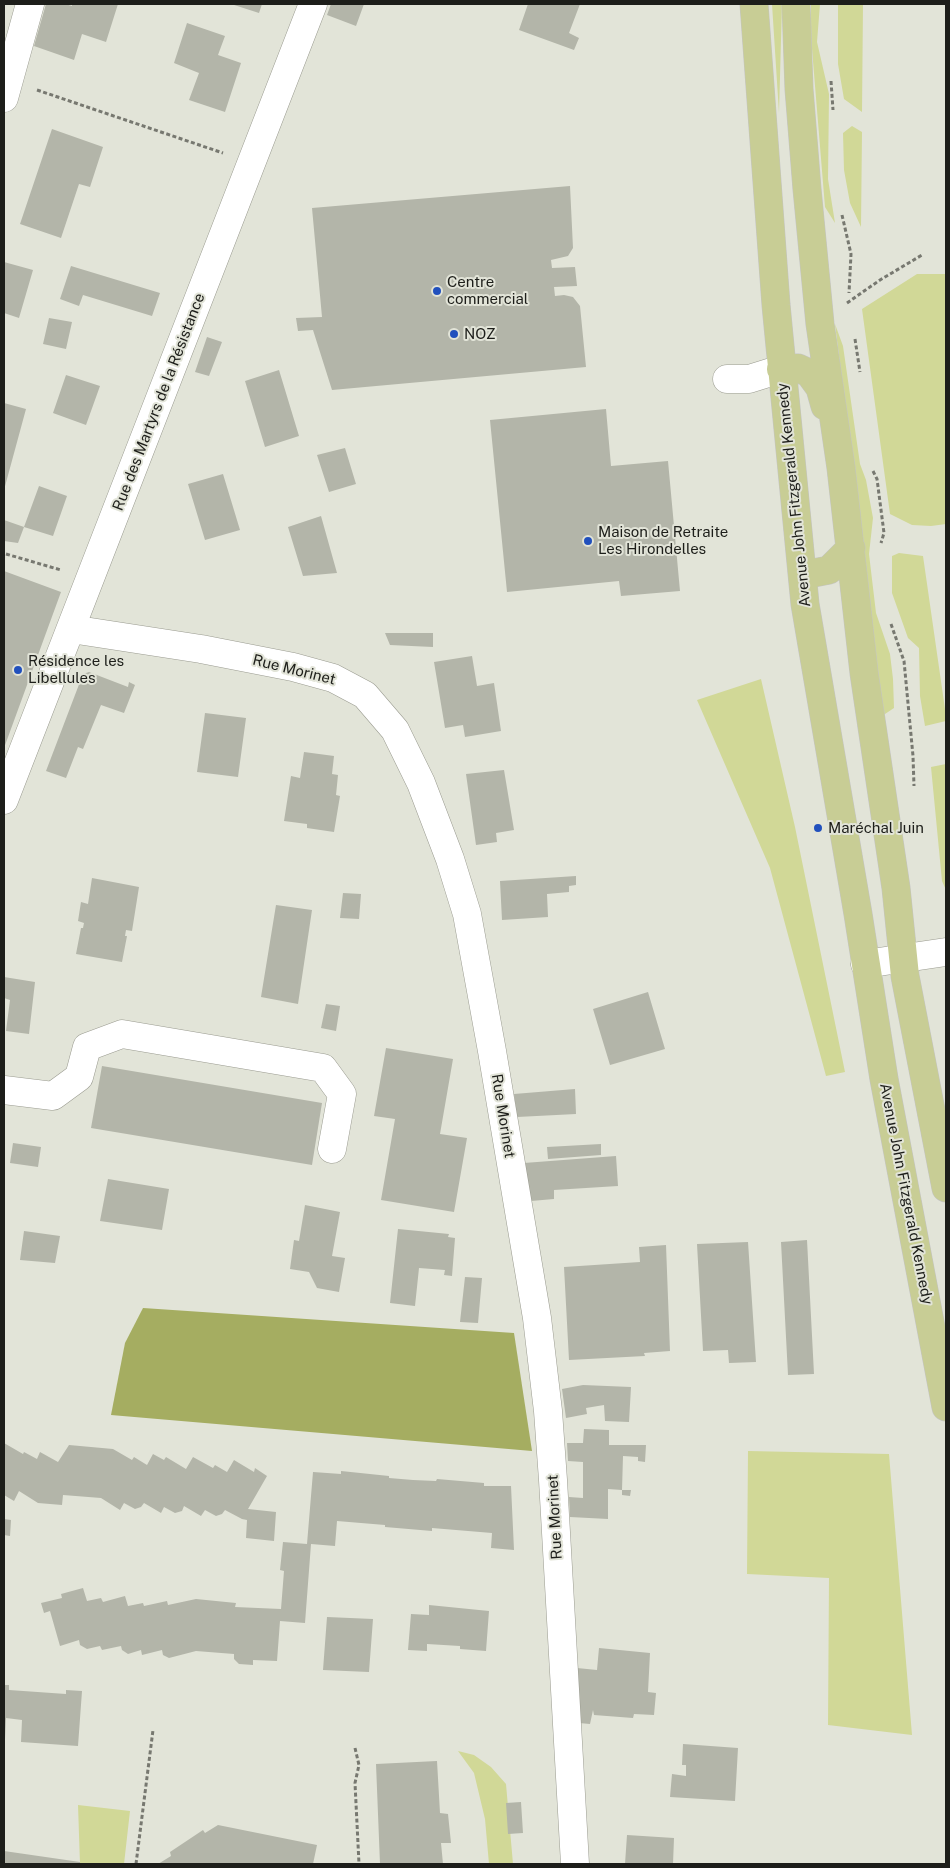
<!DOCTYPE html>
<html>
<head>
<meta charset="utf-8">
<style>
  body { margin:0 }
  #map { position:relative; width:950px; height:1868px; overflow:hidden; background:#e2e4d8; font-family:"Public Sans",sans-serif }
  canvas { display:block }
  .frame { position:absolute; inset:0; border:5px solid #1d1e1a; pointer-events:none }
</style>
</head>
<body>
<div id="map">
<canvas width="950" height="1868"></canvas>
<div class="frame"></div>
</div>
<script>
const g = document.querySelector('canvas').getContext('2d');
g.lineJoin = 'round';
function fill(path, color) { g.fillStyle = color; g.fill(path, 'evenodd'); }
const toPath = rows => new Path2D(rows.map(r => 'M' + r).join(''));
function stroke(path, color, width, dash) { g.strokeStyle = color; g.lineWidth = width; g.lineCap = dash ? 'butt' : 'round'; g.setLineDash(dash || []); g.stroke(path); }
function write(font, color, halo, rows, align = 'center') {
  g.font = font + ' "Public Sans",sans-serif'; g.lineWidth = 4; g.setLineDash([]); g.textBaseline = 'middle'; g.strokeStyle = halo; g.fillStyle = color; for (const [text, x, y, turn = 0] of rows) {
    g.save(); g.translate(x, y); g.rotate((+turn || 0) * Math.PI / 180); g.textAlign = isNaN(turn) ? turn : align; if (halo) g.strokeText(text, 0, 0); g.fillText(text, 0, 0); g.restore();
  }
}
const green = toPath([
  [772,4,782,4,779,113],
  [811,4,820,4,817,42,829,94,828,179,835,223,825,207,811,37],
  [838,4,863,4,862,112,844,99,838,64],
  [852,126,862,132,861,227,850,203,844,170,843,133],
  [917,274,946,274,946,524,931,526,912,525,890,514,862,309],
  [835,324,843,346,860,464,866,480,873,518,869,554,876,613,890,654,893,679,894,708,882,716],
  [899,553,923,556,946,716,946,721,925,726,920,696,919,648,908,638,892,593,892,556],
  [761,679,795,827,845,1072,826,1076,770,868,697,700],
  [946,764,946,890,942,881,931,767],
  [748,1451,889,1454,912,1735,828,1725,829,1578,747,1574],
  [458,1751,474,1755,491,1767,506,1784,513,1864,489,1864,485,1819,474,1773],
  [78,1805,130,1811,124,1864,80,1864]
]);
const forest = toPath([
  [143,1308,514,1333,532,1451,111,1415,125,1343]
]);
const building = toPath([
  [46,4,65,4,72,6,72,4,118,4,106,42,82,34,74,60,34,46],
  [231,4,262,4,259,13],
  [331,4,364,4,356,26,327,15],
  [528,4,580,4,569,33,579,38,574,50,519,30],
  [187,23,225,36,218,55,241,63,225,112,189,100,199,73,174,63],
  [52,129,103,147,90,187,79,184,61,238,20,224],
  [570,186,573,248,568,256,551,260,552,268,575,267,577,286,554,287,555,296,564,295,573,297,580,306,586,367,332,390,313,330,298,331,296,318,322,317,312,208],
  [4,262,33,270,19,318,4,313],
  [71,266,160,293,152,316,83,295,79,306,60,299],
  [49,318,72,322,66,349,43,344],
  [207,337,222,342,209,376,195,372],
  [279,370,299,436,265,447,245,381],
  [66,375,100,386,86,425,53,413],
  [4,403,26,409,4,490],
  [606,409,611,466,668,461,680,591,621,596,619,581,507,592,490,420],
  [345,448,356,484,329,492,317,455],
  [223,474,240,530,205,540,188,484],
  [39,486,67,496,53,536,24,527],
  [321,516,337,573,303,576,288,527],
  [4,520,24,527,18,543,4,541],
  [4,571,61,592,4,748],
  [385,633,433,633,433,647,390,645],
  [472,656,477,686,494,683,501,731,465,737,463,725,445,728,434,662],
  [89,672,128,687,129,682,135,685,124,713,101,705,83,749,78,747,66,778,46,771,83,674],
  [205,713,246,718,238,777,197,772],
  [304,752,334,756,332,774,338,775,336,795,340,796,334,832,307,828,307,824,284,821,291,776,300,778],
  [504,770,514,830,496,833,497,842,476,845,466,774],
  [576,876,576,885,569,886,569,892,547,894,548,917,502,920,500,881],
  [92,878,139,887,132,931,126,930,125,936,127,936,122,962,76,954,81,928,83,928,84,923,78,921,81,902,88,904],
  [343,893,361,894,359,919,340,918],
  [276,905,312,910,298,1004,261,997],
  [4,977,35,982,29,1034,6,1031,10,1000,4,998],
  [648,992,665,1049,610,1065,593,1009],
  [326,1004,340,1006,336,1031,321,1028],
  [386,1048,453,1059,440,1134,467,1138,454,1212,381,1200,395,1119,374,1116],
  [102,1066,322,1103,312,1165,91,1128],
  [575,1089,576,1114,517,1117,514,1094],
  [13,1143,41,1147,38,1167,10,1163],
  [601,1144,601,1155,548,1159,547,1147],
  [616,1156,618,1186,554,1190,554,1199,531,1201,524,1163],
  [108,1179,169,1189,162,1230,100,1221],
  [305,1205,340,1212,332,1256,345,1258,339,1292,317,1288,309,1272,290,1269,294,1240,299,1241],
  [398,1229,449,1234,448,1237,455,1238,452,1276,444,1275,445,1270,419,1268,415,1306,390,1303],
  [24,1231,60,1236,55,1263,20,1260],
  [807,1240,814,1374,788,1375,781,1242],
  [748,1242,756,1362,729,1363,728,1350,703,1351,697,1244],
  [666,1245,670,1351,644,1353,645,1356,569,1360,564,1267,640,1262,639,1247],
  [465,1277,482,1278,478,1323,460,1322],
  [583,1385,631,1387,629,1422,605,1421,604,1405,586,1408,587,1414,566,1418,562,1389],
  [584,1429,609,1430,609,1445,646,1445,645,1462,638,1461,638,1457,623,1456,622,1490,608,1489,608,1519,570,1517,569,1497,583,1498,583,1462,568,1461,567,1443,583,1443],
  [4,1443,23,1454,24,1452,37,1459,40,1452,58,1462,69,1445,113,1449,132,1460,134,1457,147,1465,153,1454,164,1460,166,1457,186,1469,193,1457,213,1468,215,1465,227,1472,234,1460,254,1472,255,1468,267,1476,248,1509,276,1512,274,1541,246,1538,247,1520,242,1519,225,1510,222,1514,216,1516,205,1510,201,1516,184,1506,182,1511,175,1513,164,1507,161,1513,144,1503,141,1507,135,1509,124,1503,120,1510,101,1498,63,1495,62,1505,38,1503,19,1491,14,1501,4,1495],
  [341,1471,389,1476,389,1478,413,1480,436,1481,437,1479,484,1483,484,1486,511,1486,514,1550,491,1548,492,1533,432,1528,432,1531,385,1527,385,1525,337,1521,335,1546,311,1544,305,1623,280,1621,277,1661,253,1660,253,1665,239,1664,234,1659,234,1654,196,1651,169,1658,163,1655,162,1650,142,1655,141,1650,128,1654,122,1650,121,1646,102,1650,100,1646,87,1649,80,1645,79,1640,60,1646,50,1611,44,1613,41,1603,62,1598,61,1594,83,1588,87,1601,101,1598,103,1602,125,1596,128,1606,143,1603,144,1606,167,1601,168,1605,196,1599,236,1603,235,1607,281,1609,284,1571,280,1570,283,1542,307,1544,313,1472,341,1474],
  [622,1490,631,1490,630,1496,622,1495],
  [4,1519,11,1520,10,1536,4,1535],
  [429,1605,489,1611,486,1651,460,1649,460,1646,427,1644,427,1651,408,1650,411,1614,429,1615],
  [327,1617,373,1619,369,1672,323,1670],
  [599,1648,650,1653,648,1692,656,1693,654,1715,634,1714,633,1718,594,1715,593,1710,590,1724,579,1723,577,1668,597,1670],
  [4,1685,9,1685,9,1690,66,1694,66,1690,82,1691,78,1746,21,1742,22,1720,6,1718,5,1739,4,1739],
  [683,1744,738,1748,735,1801,670,1797,672,1774,686,1776,686,1765,682,1765],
  [437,1761,440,1813,448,1814,451,1843,441,1843,443,1864,380,1864,376,1764],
  [521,1802,523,1833,508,1834,506,1803],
  [218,1825,317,1845,313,1864,158,1864,171,1856,170,1852,203,1830,205,1833],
  [627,1835,674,1838,673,1864,625,1864],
  [4,1851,80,1862,80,1864,4,1864]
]);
const path = toPath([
  [831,81,833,110],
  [37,90,223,153],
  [842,215,851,254,849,293],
  [847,303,880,280,922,255],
  [855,339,860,372],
  [873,471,877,479,884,533,881,543],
  [6,554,61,570],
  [891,624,904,661,913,756,914,786],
  [355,1748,359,1765,355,1783,359,1864],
  [136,1864,153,1730]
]);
const minor = toPath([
  [4,98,30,4],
  [727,379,749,379,781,369],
  [71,629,201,649,293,667,333,678,365,695,395,730,421,783,450,859,467,914,492,1051,537,1318,548,1411,553,1480,575,1864],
  [4,800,313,4],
  [865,964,946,952],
  [4,1090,53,1096,79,1077,87,1047,122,1034,323,1068,342,1094,332,1149]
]);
const major = toPath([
  [754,4,776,305,805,604,858,914,884,1079,946,1407],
  [796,4,799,89,807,189,820,324,841,468,864,673,896,888,905,976,946,1188],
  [781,369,798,368,809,373,820,388,825,406],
  [803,575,829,570,851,548]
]);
const markers = [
  [437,291,5,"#2150bd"],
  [454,334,5,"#2150bd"],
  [588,541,5,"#2150bd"],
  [18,670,5,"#2150bd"],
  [818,828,5,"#2150bd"]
];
const poiNames = [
  ["Centre",447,282],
  ["commercial",447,299],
  ["NOZ",464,334],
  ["Maison de Retraite",598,532],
  ["Les Hirondelles",598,549],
  ["Résidence les",28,661],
  ["Libellules",28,678],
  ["Maréchal Juin",828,828]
];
const streetNames = [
  ["Rue des Martyrs de la Résistance",159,402,-69],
  ["Avenue John Fitzgerald Kennedy",794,495,-96],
  ["Rue Morinet",294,670,14],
  ["Rue Morinet",503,1116,81],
  ["Avenue John Fitzgerald Kennedy",906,1194,79],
  ["Rue Morinet",555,1517,-93]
];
fill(green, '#d1d897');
fill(forest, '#a5ad61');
fill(building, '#b3b5a9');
stroke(minor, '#9a9b90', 29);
stroke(major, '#c4c4c3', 29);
stroke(path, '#777870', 3, [4, 2.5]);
stroke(minor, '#fff', 28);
stroke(major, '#c8cd95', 28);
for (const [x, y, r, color] of markers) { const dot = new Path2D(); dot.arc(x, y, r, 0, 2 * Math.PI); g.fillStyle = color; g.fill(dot); stroke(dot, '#e2e4d8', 2); }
write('15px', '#1d1e1a', '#e2e4d8', poiNames, 'left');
write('15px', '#1d1e1a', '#e2e4d8', streetNames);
</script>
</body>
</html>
